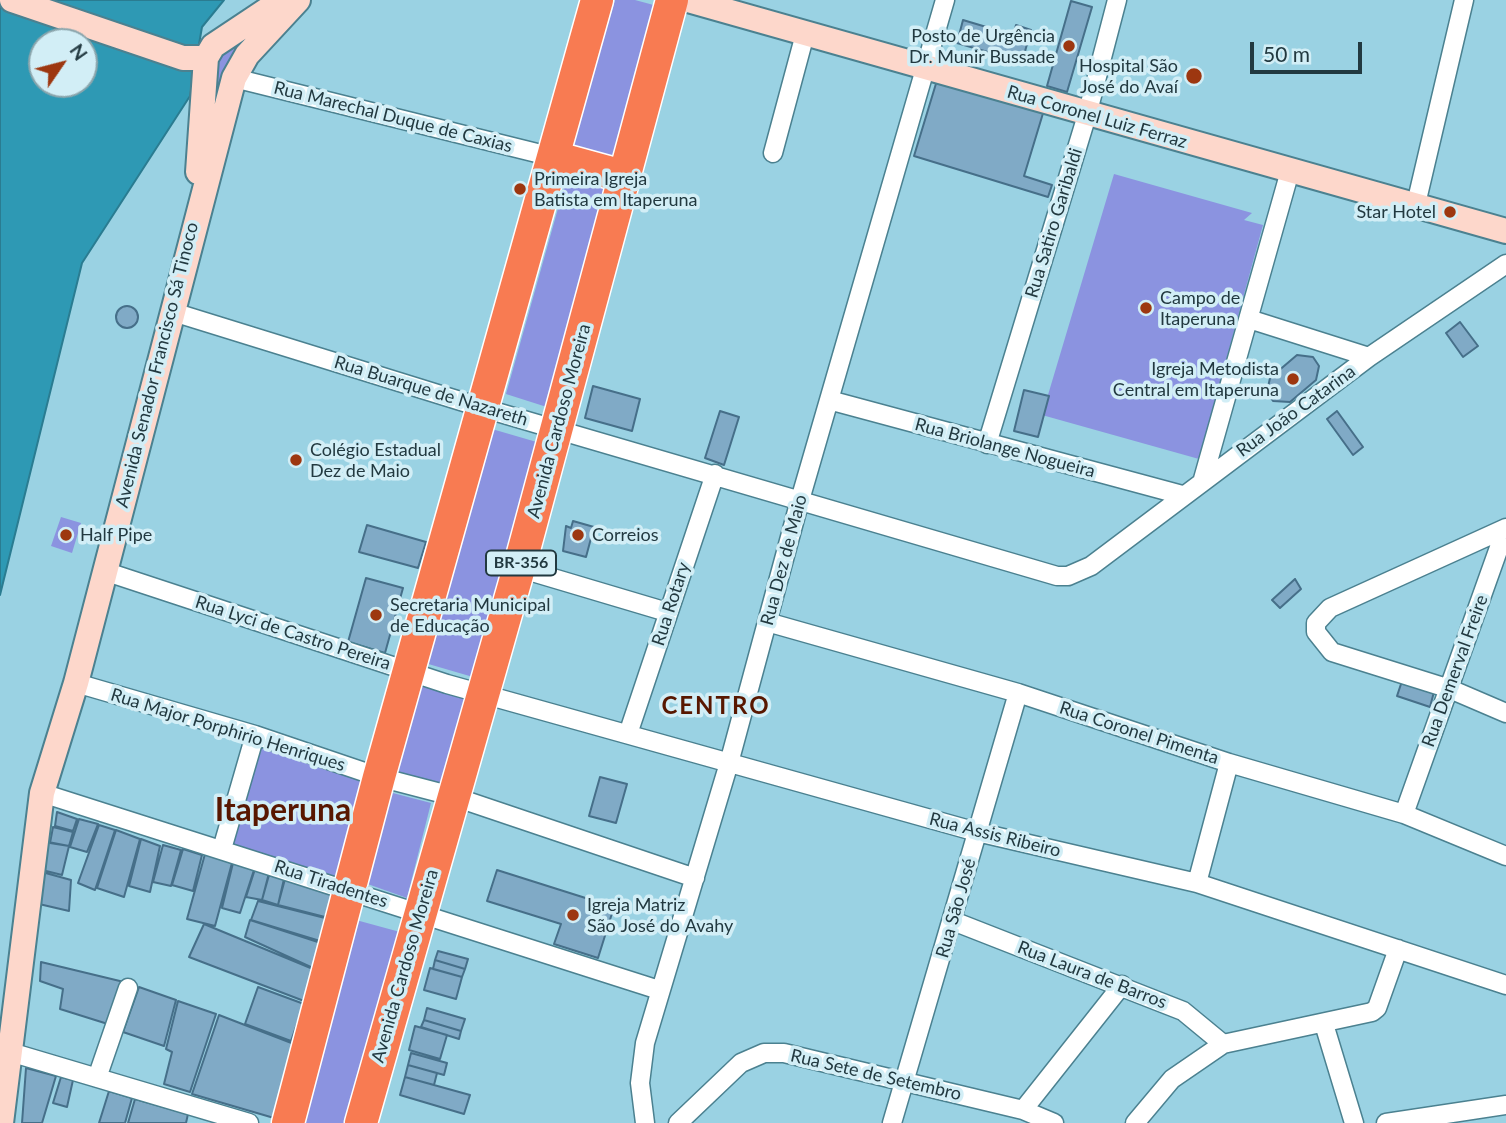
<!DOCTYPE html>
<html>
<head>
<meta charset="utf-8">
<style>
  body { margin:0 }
  #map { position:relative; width:1506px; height:1123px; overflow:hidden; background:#9ad2e3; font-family:Lato,sans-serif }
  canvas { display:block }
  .north { position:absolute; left:28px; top:28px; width:70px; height:70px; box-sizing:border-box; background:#d2eef6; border:2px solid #8ca6ad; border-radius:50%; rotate:55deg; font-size:19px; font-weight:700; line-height:28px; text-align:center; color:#223940 }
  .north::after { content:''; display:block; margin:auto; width:24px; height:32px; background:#9d3710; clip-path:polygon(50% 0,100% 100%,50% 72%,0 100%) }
  .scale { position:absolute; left:1250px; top:42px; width:112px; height:32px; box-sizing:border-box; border:4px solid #223940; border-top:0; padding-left:9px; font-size:21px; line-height:24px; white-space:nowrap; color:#223940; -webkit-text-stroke:5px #d2eef6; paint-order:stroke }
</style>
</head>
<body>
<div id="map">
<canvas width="1506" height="1123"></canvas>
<div class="north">N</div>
<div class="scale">50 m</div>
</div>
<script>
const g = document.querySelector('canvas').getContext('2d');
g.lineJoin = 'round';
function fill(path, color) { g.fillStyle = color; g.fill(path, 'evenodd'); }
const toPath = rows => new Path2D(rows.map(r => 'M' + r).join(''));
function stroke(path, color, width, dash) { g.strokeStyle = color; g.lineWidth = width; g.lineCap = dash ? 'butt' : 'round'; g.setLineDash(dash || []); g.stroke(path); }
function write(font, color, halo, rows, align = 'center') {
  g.font = font + ' Lato,sans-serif'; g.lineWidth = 7; g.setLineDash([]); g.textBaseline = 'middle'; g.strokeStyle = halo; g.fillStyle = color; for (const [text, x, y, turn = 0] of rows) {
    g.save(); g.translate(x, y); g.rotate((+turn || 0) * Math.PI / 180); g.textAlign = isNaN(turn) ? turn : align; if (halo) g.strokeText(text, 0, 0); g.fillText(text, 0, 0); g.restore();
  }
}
const green = toPath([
  [615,0,635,0,661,7,614,162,570,152],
  [283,6,207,148,213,69,220,53],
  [1114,174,1252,213,1244,220,1263,225,1199,459,1042,415],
  [566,180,613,190,553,409,506,394],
  [492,429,540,443,473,677,425,663],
  [61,517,81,523,72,553,51,546],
  [422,684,467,698,442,787,397,771],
  [258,747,366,778,337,880,229,849],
  [385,791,431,803,407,898,362,882],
  [356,920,400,932,348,1123,297,1123]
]);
const water = toPath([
  [0,0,224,0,202,27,190,96,82,263,0,595,0,0],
  [42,42,84,42,84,84,42,84,42,42]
]);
const building = toPath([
  [1071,1,1092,7,1067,92,1047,86,1071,1],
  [963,20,1013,35,1016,25,1031,30,1022,62,957,43,963,20],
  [938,77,1044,110,1024,176,1052,185,1048,197,914,156,938,77],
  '116 317a11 11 0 1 1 22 0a11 11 0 1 1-22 0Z',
  [1460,322,1478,346,1463,357,1446,333,1460,322],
  [1297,355,1313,357,1319,366,1316,380,1290,402,1273,401,1267,392,1270,378,1297,355],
  [593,386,640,399,632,431,585,418,593,386],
  [1024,390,1049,396,1038,437,1014,431,1024,390],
  [720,411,739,417,724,465,705,458,720,411],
  [1337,411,1363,447,1353,455,1327,419,1337,411],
  [573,521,594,527,586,557,563,551,566,526,571,528,573,521],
  [367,525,426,542,418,568,359,552,367,525],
  [366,578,403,588,385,653,348,642,366,578],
  [1295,579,1301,589,1280,608,1272,600,1295,579],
  [1403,678,1435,688,1430,707,1397,696,1403,678],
  [600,777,627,784,616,823,589,816,600,777],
  [57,812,77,819,73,831,55,826,57,812],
  [79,819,98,824,87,852,70,847,79,819],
  [99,825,115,830,95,890,78,883,99,825],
  [53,827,73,832,69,846,50,843,53,827],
  [116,830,140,839,124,897,97,888,116,830],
  [141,839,160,846,150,892,129,886,141,839],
  [43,841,69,846,62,875,42,870,43,841],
  [163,845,181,850,171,886,153,882,163,845],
  [183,849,202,855,193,891,172,885,183,849],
  [205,854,232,863,215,926,187,919,205,854],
  [233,863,254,870,240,913,222,908,233,863],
  [255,869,269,873,262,900,246,897,255,869],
  [497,870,614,907,598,958,554,944,561,924,487,901,497,870],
  [42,872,71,880,69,911,39,904,42,872],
  [269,875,284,879,278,905,262,900,269,875],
  [285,879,334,891,325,917,278,905,285,879],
  [258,901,325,918,320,941,251,920,258,901],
  [250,920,321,943,313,968,245,937,250,920],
  [204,924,313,969,304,1001,189,957,204,924],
  [438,951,468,959,465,969,435,960,438,951],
  [435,960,465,969,462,977,433,969,435,960],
  [41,962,124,982,111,1025,60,1009,63,989,40,981,41,962],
  [430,968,462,977,456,999,424,990,430,968],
  [139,987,176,1000,164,1046,123,1032,139,987],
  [258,987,304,1004,291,1041,245,1024,258,987],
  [178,1001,216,1014,190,1092,164,1084,172,1052,166,1049,178,1001],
  [427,1008,465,1019,461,1031,424,1020,427,1008],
  [219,1015,294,1044,274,1118,192,1094,219,1015],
  [424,1020,461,1031,459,1039,421,1027,424,1020],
  [415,1026,447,1035,440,1059,409,1050,415,1026],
  [411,1053,447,1063,444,1075,408,1065,411,1053],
  [408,1065,437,1073,434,1085,405,1077,408,1065],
  [26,1068,56,1076,42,1123,22,1123,26,1068],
  [61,1077,73,1080,67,1107,53,1103,61,1077],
  [405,1077,470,1095,464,1114,400,1095,405,1077],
  [109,1091,132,1098,125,1123,99,1123,109,1091],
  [135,1099,188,1114,186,1123,128,1123,135,1099]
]);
const street = toPath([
  [234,78,553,157],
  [773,153,805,34],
  [1416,204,1464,0],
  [173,312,483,408,1057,576,1068,576,1091,566,1369,357,1506,264],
  [1249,319,1369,357],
  [829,400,1182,495],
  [987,444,1087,115,1117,0],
  [1203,479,1290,171],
  [1506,528,1330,608,1316,623,1316,632,1332,652,1450,689,1506,713],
  [519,568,667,612],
  [104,571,447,684,977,832,1197,883,1506,985],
  [767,622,1018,693,1229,763,1404,814,1506,856],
  [76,683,255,735,379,777,452,796,695,878],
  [628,734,715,474],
  [42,793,659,990],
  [1404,814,1506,528],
  [222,849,255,735],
  [1197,883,1229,763],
  [953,921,1183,1011,1223,1044],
  [1324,1024,1354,1123],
  [10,1052,249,1123],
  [98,1075,128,988],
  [1023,1110,1122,985],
  [645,1123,640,1083,645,1043,729,763,800,500,945,0],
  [678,1123,741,1063,764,1053,784,1053,1023,1110,1054,1123],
  [892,1123,1018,693],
  [1135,1123,1172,1079,1223,1044,1372,1012,1377,1008,1398,949],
  [1386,1123,1506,1105]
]);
const secondary = toPath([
  [12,0,183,58,206,58],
  [688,0,1506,231],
  [198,172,206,58,213,46,282,0],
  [1,1123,42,793,76,683,234,78,247,55,298,0]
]);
const highway = toPath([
  [553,157,626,177],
  [288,1123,379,777,597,0],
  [361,1123,519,568,672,0]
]);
const markers = [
  [1069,46,7,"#9d3710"],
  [1194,76,9,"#9d3710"],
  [520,189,7,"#9d3710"],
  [1450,212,7,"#9d3710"],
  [1146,308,7,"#9d3710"],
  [1293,379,7,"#9d3710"],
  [296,460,7,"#9d3710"],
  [66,535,7,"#9d3710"],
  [578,535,7,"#9d3710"],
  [376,615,7,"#9d3710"],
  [573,915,7,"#9d3710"]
];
const shields = [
  [521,563,70]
];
const shieldNames = [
  ["BR-356",521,563]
];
const poiNames = [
  ["Posto de Urgência",1055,36,"right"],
  ["Dr. Munir Bussade",1055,57,"right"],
  ["Hospital São",1178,66,"right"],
  ["José do Avaí",1178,87,"right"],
  ["Primeira Igreja",534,179],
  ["Batista em Itaperuna",534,200],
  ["Star Hotel",1436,212,"right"],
  ["Campo de",1160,298],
  ["Itaperuna",1160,319],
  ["Igreja Metodista",1279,369,"right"],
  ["Central em Itaperuna",1279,390,"right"],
  ["Colégio Estadual",310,450],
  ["Dez de Maio",310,471],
  ["Half Pipe",80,535],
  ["Correios",592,535],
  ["Secretaria Municipal",390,605],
  ["de Educação",390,626],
  ["Igreja Matriz",587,905],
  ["São José do Avahy",587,926]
];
const streetNames = [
  ["Rua Marechal Duque de Caxias",393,117,14],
  ["Rua Coronel Luiz Ferraz",1097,117,16],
  ["Rua Satiro Garibaldi",1054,223,-73],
  ["Avenida Senador Francisco Sá Tinoco",157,365,-76],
  ["Rua Buarque de Nazareth",431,391,17],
  ["Rua João Catarina",1296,411,-36],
  ["Avenida Cardoso Moreira",559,421,-75],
  ["Rua Briolange Nogueira",1005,448,15],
  ["Rua Dez de Maio",784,560,-75],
  ["Rua Rotary",671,604,-72],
  ["Rua Lyci de Castro Pereira",293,633,18],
  ["Rua Demerval Freire",1455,671,-70],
  ["Rua Major Porphirio Henriques",228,730,17],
  ["Rua Coronel Pimenta",1139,733,18],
  ["Rua Assis Ribeiro",995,835,14],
  ["Rua Tiradentes",331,884,18],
  ["Rua São José",956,908,-74],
  ["Avenida Cardoso Moreira",405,966,-74],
  ["Rua Laura de Barros",1092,975,21],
  ["Rua Sete de Setembro",876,1075,13]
];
const districtNames = [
  ["CENTRO",716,706]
];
const townNames = [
  ["Itaperuna",283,811]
];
fill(green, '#8b93e0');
fill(water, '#2e99b4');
stroke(water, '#2a7c91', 2);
fill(building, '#80aac6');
stroke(building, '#466f89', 2);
stroke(street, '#4b8190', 21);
stroke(secondary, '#4b8190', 28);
stroke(highway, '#fff', 35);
stroke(street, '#fff', 18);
stroke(secondary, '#fdd7cb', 24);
stroke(highway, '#f87b52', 32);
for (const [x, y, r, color] of markers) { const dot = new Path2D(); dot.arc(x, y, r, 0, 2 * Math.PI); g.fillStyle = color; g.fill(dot); stroke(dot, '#d2eef6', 2.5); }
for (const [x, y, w] of shields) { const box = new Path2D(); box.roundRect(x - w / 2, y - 12.5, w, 25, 5); g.fillStyle = '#d2eef6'; g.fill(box); stroke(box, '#223940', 2); }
write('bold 16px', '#223940', null, shieldNames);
write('18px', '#223940', '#d2eef6', poiNames, 'left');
write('18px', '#223940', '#d2eef6', streetNames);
g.letterSpacing = '2px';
write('bold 24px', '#581700', '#d2eef6', districtNames);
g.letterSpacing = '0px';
write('bold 32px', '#581700', '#d2eef6', townNames);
</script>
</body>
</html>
